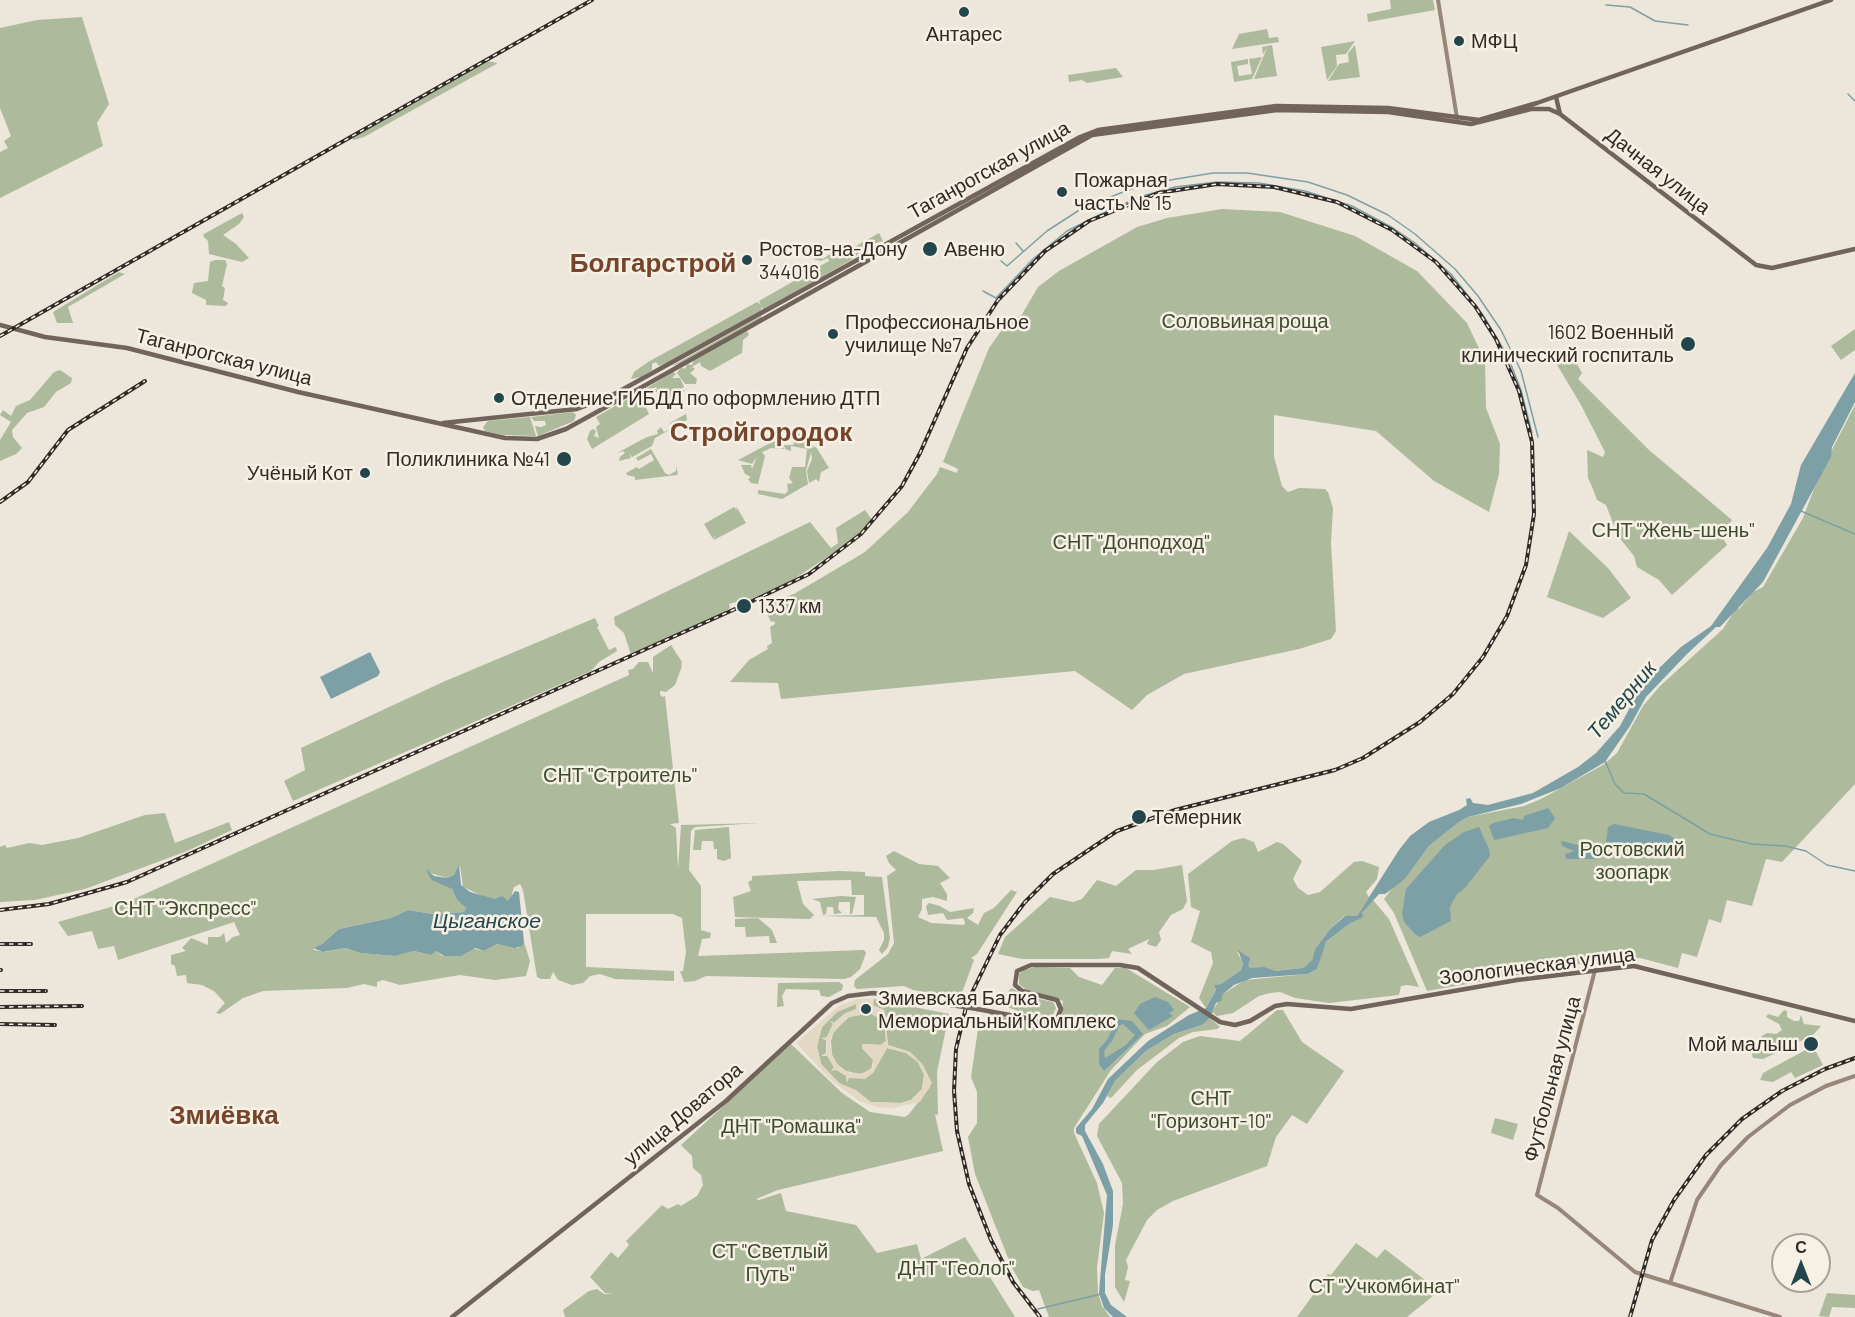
<!DOCTYPE html>
<html>
<head>
<meta charset="utf-8">
<style>
  body { margin:0 }
  #map { position:relative; width:1855px; height:1317px; overflow:hidden; background:#ede6da; font-family:Barlow,sans-serif }
  canvas { display:block }
  .north { position:absolute; left:1771px; top:1233px; width:60px; height:60px; box-sizing:border-box; background:#f6f0e5; border:2px solid #a7a199; border-radius:50%; rotate:0deg; font-size:16px; font-weight:700; line-height:24px; text-align:center; color:#312b27 }
  .north::after { content:''; display:block; margin:auto; width:21px; height:27px; background:#22464c; clip-path:polygon(50% 0,100% 100%,50% 72%,0 100%) }
</style>
</head>
<body>
<div id="map">
<canvas width="1855" height="1317"></canvas>
<div class="north">С</div>
</div>
<script>
const g = document.querySelector('canvas').getContext('2d');
g.lineJoin = 'round';
function fill(path, color) { g.fillStyle = color; g.fill(path, 'evenodd'); }
const toPath = rows => new Path2D(rows.map(r => 'M' + r).join(''));
function stroke(path, color, width, dash) { g.strokeStyle = color; g.lineWidth = width; g.lineCap = dash ? 'butt' : 'round'; g.setLineDash(dash || []); g.stroke(path); }
function write(font, color, halo, rows, align = 'center') {
  g.font = font + ' Barlow,sans-serif'; g.lineWidth = 5; g.setLineDash([]); g.textBaseline = 'middle'; g.strokeStyle = halo; g.fillStyle = color; for (const [text, x, y, turn = 0] of rows) {
    g.save(); g.translate(x, y); g.rotate((+turn || 0) * Math.PI / 180); g.textAlign = isNaN(turn) ? turn : align; if (halo) g.strokeText(text, 0, 0); g.fillText(text, 0, 0); g.restore();
  }
}
const green = toPath([
  [1390,0,1433,0,1435,10,1368,22,1367,14,1391,9],
  [82,17,109,104,97,123,103,146,0,198,0,152,8,148,4,141,11,136,0,108,0,28,37,20],
  [1267,29,1269,38,1278,37,1279,42,1232,49,1239,34],
  [1355,41,1346,54,1336,55,1337,66,1327,80,1321,47],
  [1272,45,1277,76,1254,79,1267,48,1263,54,1262,47],
  [1355,45,1360,77,1328,81,1339,64,1349,62,1348,53],
  [1262,57,1252,79,1234,82,1231,62,1248,59,1248,64,1237,66,1239,76,1252,74,1249,59],
  [487,61,498,63,364,137,354,140,352,138],
  [1116,68,1123,77,1087,83,1082,80,1069,82,1068,75],
  [1222,209,1280,212,1355,236,1417,271,1467,323,1485,361,1486,408,1500,444,1499,474,1489,512,1434,481,1376,431,1274,415,1274,457,1282,486,1288,492,1299,488,1325,489,1328,492,1333,508,1331,542,1336,631,1331,639,1299,649,1184,674,1147,695,1132,710,1075,671,781,699,778,683,730,682,749,660,768,649,767,646,772,643,770,627,775,624,774,621,771,622,763,605,794,594,865,552,908,512,937,474,940,467,957,473,958,469,943,462,989,348,1008,321,1021,316,1038,287,1059,271,1137,227,1167,218],
  [242,213,244,217,239,224,223,235,236,244,249,258,242,262,209,254,208,241,203,236,204,234],
  [879,233,883,241,859,249,860,252,853,259,763,310,761,306,762,311,669,362,659,366,656,362,652,364,652,370,641,377,631,379,634,372,648,362,757,302,761,305,759,301,829,261,828,258,821,261,813,259,817,256,823,259,840,247,841,249,835,254,837,257],
  [215,260,225,260,227,264,222,286,225,288,223,300,228,303,226,306,206,305,206,300,192,293,194,283,208,281,210,262],
  [119,272,125,274,68,307,73,323,57,323,53,312],
  [761,316,762,318,747,331,749,335,743,340,742,353,710,371,701,366,700,362,692,367,695,369,690,373,697,379,696,384,685,384,677,373,681,367,685,369,687,364,692,365,694,360,672,366],
  [1855,329,1855,350,1841,360,1831,346],
  [1572,355,1582,373,1578,379,1649,450,1732,520,1721,535,1727,545,1672,595,1659,580,1637,567,1634,556,1618,536,1606,505,1597,500,1593,489,1588,478,1587,450,1603,457,1605,452,1581,405,1556,363],
  [60,370,72,378,71,383,56,392,44,407,27,413,21,420,12,430,13,437,22,448,16,454,0,461,0,440,11,422,0,415,3,410,11,416,16,406,30,400,54,372],
  [673,372,676,374,672,378,680,378,684,387,677,392,685,390,679,397,662,405,664,399,656,387,650,390,657,389,657,392,647,397,648,393,639,393],
  [633,396,640,396,649,414,592,449,587,439,590,431,593,429,596,431,594,436,599,438,596,427,600,424,596,417],
  [1855,405,1855,784,1782,862,1766,859,1752,906,1727,900,1721,923,1709,919,1697,957,1682,953,1678,968,1640,958,1585,963,1427,991,1394,913,1384,899,1393,887,1405,879,1429,846,1459,822,1468,817,1524,806,1541,799,1603,765,1617,753,1643,706,1660,686,1723,629,1737,607,1739,609,1753,592,1763,587,1803,518,1820,473],
  [573,412,576,415,574,421,538,436,535,426,541,427,546,425,545,421,534,421,531,417],
  [686,414,687,420,655,438,652,446,632,457,629,453,631,458,619,461,620,457,625,453,623,451,617,453,647,437,658,434,657,431,661,427,664,432,672,428,670,423],
  [530,417,536,436,504,435,485,431,483,427,488,421],
  [798,433,808,436,814,447,811,448,816,447,829,468,821,472,819,482,816,479,809,483,807,471,812,459,811,452,806,471,808,484,782,499,758,494,758,490,785,494,788,491,787,484,793,483,789,478,792,467,805,467,807,449,791,446,791,451,785,449,784,445,793,445],
  [774,441,783,445,784,449,771,448,762,452,765,456,758,484,751,483,748,479,751,477,745,474,741,465,751,465,752,469,757,457,752,464,738,460],
  [651,449,665,473,669,475,676,471,676,466,678,474,677,475,635,480,635,477,627,475,626,473,637,467,639,469,654,460,651,454,638,461,636,458],
  [736,506,746,523,714,540,715,534,713,539,704,524,734,507,737,510],
  [865,510,872,520,855,537,832,554,788,583,737,605,735,602,729,604,730,608,720,615,631,655,624,633,615,625,614,617,810,522,831,548,838,543,836,528],
  [1569,531,1608,568,1631,598,1603,618,1547,597],
  [595,618,599,626,597,627,609,650,616,647,617,651,599,662,591,671,293,801,284,781,305,770,301,748,443,682],
  [671,645,682,662,681,669,675,685,666,692,660,691,660,694,662,697,665,696,679,823,670,824,676,828,678,869,681,825,760,823,695,827,691,831,689,870,701,886,701,930,711,933,710,938,702,939,698,956,864,950,866,953,860,969,851,977,844,979,706,976,695,981,684,982,680,971,683,971,686,952,682,918,673,914,586,914,586,967,674,971,674,981,615,979,600,974,590,976,583,983,572,985,558,980,553,972,550,979,541,979,537,977,523,890,520,884,514,887,510,901,487,898,463,887,460,866,454,875,447,878,427,872,452,889,457,900,466,908,464,912,433,914,408,910,391,918,339,929,322,944,313,948,314,950,325,952,346,948,360,953,395,956,414,951,431,955,436,951,442,956,461,956,471,948,484,951,497,944,518,948,524,942,530,961,526,976,495,980,460,975,400,985,383,980,377,982,377,987,364,984,347,988,263,991,243,998,220,1014,216,1013,225,1003,214,991,202,985,187,983,186,975,177,976,175,966,171,964,171,955,186,951,182,948,191,938,208,945,208,937,220,937,224,933,226,943,233,937,240,935,234,922,118,960,114,946,98,949,92,931,68,936,58,922,125,903,629,675,628,670,633,669,639,662,648,662,653,673,653,657],
  [165,813,175,843,229,822,232,830,187,851,85,889,35,900,0,902,0,847,5,845,7,848,29,843,42,845,78,838,145,815],
  [729,827,731,858,724,861,717,859,717,849,714,849,713,841,702,841,701,850,693,850,695,830],
  [1243,838,1254,842,1258,852,1277,842,1283,844,1302,861,1293,879,1298,888,1308,895,1320,892,1354,862,1362,861,1379,867,1377,879,1366,892,1369,897,1357,916,1344,916,1330,929,1315,949,1312,960,1303,968,1275,971,1254,969,1248,967,1247,956,1237,952,1243,963,1241,970,1221,984,1214,985,1216,990,1206,1008,1199,998,1213,963,1211,952,1191,942,1200,911,1191,907,1188,874,1232,841],
  [894,851,919,864,938,866,950,878,940,883,947,894,947,901,933,897,922,899,922,909,918,917,931,923,964,925,965,922,963,918,947,920,943,913,928,915,926,906,929,903,940,906,950,912,974,908,973,913,967,918,978,925,984,913,994,908,1011,890,1017,892,977,954,971,958,974,960,960,998,913,990,904,986,857,989,854,986,855,980,888,954,894,943,887,876,896,870,889,863,886,856],
  [1182,865,1187,901,1183,909,1171,915,1159,932,1161,940,1156,947,1147,944,1149,939,1128,949,1132,954,1112,951,1109,958,1097,959,1022,959,998,954,1005,937,1050,897,1073,902,1082,899,1097,880,1116,886,1136,870,1154,870],
  [838,871,865,872,865,876,882,877,890,938,888,947,882,954,879,950,884,940,884,933,876,917,817,916,864,915,864,895,852,895,851,880,797,881,803,904,814,915,810,919,735,917,733,897,751,891,748,882,752,880,752,876],
  [841,896,856,897,852,914,850,914,850,902,839,902,838,909,842,913,834,914,833,907,827,907,826,914,823,915,820,902,812,899],
  [1373,900,1389,919,1419,987,1407,985,1401,986,1399,995,1329,1003,1295,998,1280,992,1270,993,1259,996,1233,1013,1217,1016,1212,1012,1223,994,1245,980,1308,974,1317,969,1324,944,1349,924,1362,917,1362,913],
  [758,918,772,930,777,943,770,943,769,936,746,937,745,927,735,927,735,919],
  [1036,967,1070,968,1079,977,1102,985,1115,968,1126,968,1190,1007,1167,1026,1145,1034,1111,1070,1074,1128,1074,1133,1097,1183,1104,1213,1097,1267,1098,1293,1102,1306,1110,1317,1049,1317,1039,1290,1033,1291,1023,1287,1012,1268,975,1174,968,1137,977,1123,977,1092,971,1077,979,1022,986,1023,989,1013,1045,1023,1054,1023,1061,1019,1063,1001,1026,990,1019,984,1019,974,1023,970],
  [839,982,843,985,842,990,829,997,821,996,819,990,786,989,782,996,784,1006,777,1007,778,983],
  [1012,988,1025,996,1053,1002,1056,1008,1053,1015,1043,1017,1028,1015,1005,1006,1009,990],
  [874,999,949,1014,937,1072,938,1115,935,1114,943,1151,778,1190,756,1199,759,1200,781,1193,786,1211,856,1225,877,1253,917,1244,921,1259,965,1237,1015,1317,565,1317,563,1310,589,1291,597,1289,604,1294,614,1294,605,1293,590,1277,611,1252,618,1258,629,1245,626,1241,662,1205,668,1209,678,1204,681,1206,697,1196,703,1185,701,1175,693,1168,692,1156,681,1145,791,1044,842,1093,870,1112,905,1117,909,1114,930,1087,923,1065,910,1052,888,1045,884,1010,873,1005],
  [856,1004,856,1009,844,1014,834,1023,830,1021,833,1024,826,1039,826,1054,834,1067,831,1072,835,1069,846,1076,847,1082,848,1078,873,1073,887,1048,906,1053,918,1062,924,1075,922,1089,911,1100,901,1103,871,1102,839,1083,821,1064,817,1047,822,1027,837,1012],
  [1277,1010,1283,1010,1302,1042,1344,1071,1307,1124,1292,1115,1276,1137,1267,1166,1173,1201,1157,1210,1147,1220,1126,1260,1128,1267,1125,1280,1130,1281,1124,1302,1115,1287,1115,1245,1123,1204,1122,1183,1097,1136,1099,1124,1157,1062,1183,1042,1200,1036,1240,1041],
  [1784,1010,1787,1011,1787,1017,1794,1021,1799,1021,1801,1015,1804,1024,1821,1026,1814,1034,1787,1048,1780,1037,1778,1038,1782,1046,1774,1051,1776,1053,1763,1059,1753,1058,1752,1054,1762,1036,1767,1033,1776,1034,1782,1030,1779,1024,1766,1017,1768,1014,1778,1017],
  [870,1013,884,1021,886,1041,881,1045,864,1044,862,1048,873,1060,871,1070,860,1074,846,1071,837,1064,832,1055,831,1041,834,1031,849,1017],
  [1210,1018,1220,1027,1217,1029,1193,1032,1179,1038,1137,1070,1111,1098,1107,1096,1115,1081,1146,1051,1174,1034,1202,1025],
  [1813,1046,1823,1065,1795,1078,1791,1072,1773,1082,1760,1080,1763,1073],
  [1495,1118,1518,1124,1513,1140,1491,1133],
  [1356,1243,1377,1258,1385,1249,1439,1291,1407,1317,1297,1317,1328,1274,1331,1275],
  [1827,1293,1855,1295,1855,1308,1832,1307,1829,1317,1819,1316]
]);
const plaza = toPath([
  [858,999,874,999,873,1005,884,1010,888,1045,910,1052,923,1065,932,1083,920,1102,892,1108,877,1107,859,1101,831,1080,796,1043,839,1006],
  [856,1004,856,1009,844,1014,834,1023,829,1021,833,1024,827,1037,821,1038,827,1041,827,1052,821,1056,828,1056,834,1068,831,1071,837,1070,846,1076,847,1083,849,1078,865,1079,873,1073,887,1048,906,1053,918,1062,924,1075,922,1089,911,1100,901,1103,871,1102,856,1090,839,1083,821,1064,817,1047,822,1027,837,1012],
  [870,1013,884,1021,886,1041,881,1045,862,1044,862,1048,873,1060,873,1067,862,1074,850,1073,840,1067,833,1058,830,1045,832,1035,846,1018]
]);
const water = toPath([
  [1855,373,1855,402,1832,447,1831,457,1763,582,1720,627,1716,627,1687,654,1646,697,1630,726,1605,762,1561,788,1521,804,1468,817,1459,822,1429,846,1405,879,1385,894,1379,894,1362,913,1363,917,1349,924,1326,942,1317,969,1308,974,1252,978,1234,985,1223,994,1221,1001,1216,1003,1210,1018,1202,1025,1174,1034,1146,1051,1115,1081,1103,1103,1085,1125,1085,1131,1103,1164,1113,1191,1113,1225,1105,1275,1105,1293,1111,1305,1127,1317,1113,1317,1104,1308,1099,1293,1107,1195,1082,1136,1076,1133,1076,1128,1092,1109,1108,1079,1148,1041,1189,1015,1206,1008,1216,990,1214,985,1221,984,1241,970,1243,964,1238,950,1250,958,1248,966,1251,968,1264,967,1275,971,1303,968,1312,960,1315,949,1330,929,1345,916,1357,916,1399,850,1410,836,1429,822,1459,810,1467,805,1466,799,1470,798,1473,803,1488,805,1533,793,1578,767,1596,753,1620,726,1634,700,1654,673,1681,647,1711,626,1767,548,1791,504,1801,465],
  [370,652,380,672,378,676,331,699,320,677],
  [1548,808,1555,818,1548,828,1494,840,1489,826,1493,823,1514,818,1523,820,1524,816],
  [1614,824,1669,835,1677,840,1674,854,1671,857,1614,848,1606,842,1608,827],
  [1479,827,1489,849,1490,856,1465,888,1457,894,1450,907,1451,921,1420,937,1416,935,1404,922,1402,914,1406,889,1445,845,1464,832],
  [1561,841,1600,850,1602,856,1599,859,1566,859,1565,854,1574,851,1562,846],
  [459,865,461,885,470,892,495,899,502,896,508,901,515,891,519,892,524,942,522,946,515,948,497,944,484,951,475,948,461,956,444,956,436,951,431,955,414,951,395,956,360,953,346,948,323,952,313,948,322,944,339,929,391,918,408,910,433,914,464,912,466,908,457,900,452,889,432,880,428,874,426,869,434,876,447,878,454,875],
  [1155,997,1168,1002,1174,1010,1169,1013,1173,1016,1149,1030,1134,1013,1140,1004],
  [1117,1019,1132,1021,1143,1034,1104,1071,1099,1064,1099,1049,1107,1040],
  [1123,1024,1135,1035,1126,1045,1105,1058,1104,1051,1112,1041,1119,1026]
]);
const stream = toPath([
  [1606,5,1630,7,1655,21,1688,25],
  [1848,94,1855,101],
  [1016,243,1023,251],
  [1001,261,1007,266,1047,231,1084,207,1139,186,1176,179,1213,173,1247,173,1308,182,1347,195,1388,215,1415,234,1455,269,1478,296,1501,330,1521,371,1538,437],
  [983,291,996,298,1033,259,1067,231,1111,209,1146,195,1175,187,1217,182,1259,183,1305,191,1352,206,1393,228,1415,243,1451,274,1483,315,1508,357,1521,390,1532,433],
  [1801,511,1855,534],
  [1605,761,1615,784,1624,793,1644,794,1710,834,1752,844,1785,846,1806,851,1827,865,1855,871],
  [1038,1309,1101,1294]
]);
const secondary = toPath([
  [1438,0,1457,118],
  [1595,970,1537,1195,1558,1208,1635,1272,1780,1317],
  [1670,1283,1697,1200,1721,1165,1748,1137,1790,1105,1826,1086,1855,1076]
]);
const primary = toPath([
  [1556,97,1560,114],
  [0,325,45,337,127,348,298,392,505,438,537,439,566,429,635,391,1092,135,1277,110,1388,112,1471,124,1531,109,1549,109,1560,114,1756,265,1772,268,1855,249],
  [443,423,577,409,609,397,1080,137,1098,130,1276,106,1388,108,1479,120,1537,103,1831,0],
  [977,1009,1037,1020,1057,1019,1061,1009,1057,1000,1022,991,1015,985,1017,971,1031,965,1120,965,1138,968,1220,1022,1235,1025,1250,1021,1275,1006,1287,1004,1351,1009,1517,980,1634,966,1855,1021],
  [452,1317,726,1101,832,1003,848,996,873,993,951,1005]
]);
const rail = toPath([
  [0,336,592,0],
  [0,502,28,482,68,430,145,381],
  [0,910,49,904,127,882,744,605,809,574,861,534,902,486,920,453,967,348,998,300,1045,251,1089,221,1158,193,1217,184,1274,187,1337,202,1392,230,1436,262,1475,306,1496,339,1519,391,1532,442,1534,514,1526,565,1507,616,1483,657,1453,694,1420,722,1363,758,1335,770,1175,810,1117,831,1053,874,1025,902,1000,935,967,1003,956,1049,954,1091,957,1131,969,1184,991,1240,1013,1282,1040,1317],
  [0,944,31,944],
  [0,970,1,970],
  [0,991,46,991],
  [0,1007,82,1006],
  [0,1024,55,1025],
  [1630,1317,1652,1240,1674,1200,1706,1155,1742,1119,1782,1091,1825,1069,1855,1058]
]);
const primaryBridge = toPath([
  [951,1005,977,1009]
]);
const markers = [
  [964,12,6,"#22464c"],
  [1459,41,6,"#22464c"],
  [1062,192,6,"#22464c"],
  [930,249,8,"#22464c"],
  [747,260,6,"#22464c"],
  [833,334,6,"#22464c"],
  [1688,344,8,"#22464c"],
  [499,398,6,"#22464c"],
  [564,459,8,"#22464c"],
  [365,473,6,"#22464c"],
  [744,606,8,"#22464c"],
  [1139,817,8,"#22464c"],
  [866,1009,6,"#22464c"],
  [1811,1044,8,"#22464c"]
];
const poiNames = [
  ["Антарес",964,34,"center"],
  ["МФЦ",1471,41],
  ["Пожарная",1074,180],
  ["часть № 15",1074,203],
  ["Ростов-на-Дону",759,249],
  ["344016",759,272],
  ["Авеню",944,249],
  ["Профессиональное",845,322],
  ["училище №7",845,345],
  ["1602 Военный",1674,332,"right"],
  ["клинический госпиталь",1674,355,"right"],
  ["Отделение ГИБДД по оформлению ДТП",511,398],
  ["Поликлиника №41",550,459,"right"],
  ["Учёный Кот",353,473,"right"],
  ["1337 км",758,606],
  ["Темерник",1152,817],
  ["Змиевская Балка",878,998],
  ["Мемориальный Комплекс",878,1021],
  ["Мой малыш",1798,1044,"right"]
];
const streetNames = [
  ["Таганрогская улица",989,170,-29],
  ["Дачная улица",1658,171,38],
  ["Таганрогская улица",224,357,14],
  ["Зоологическая улица",1537,966,-7],
  ["Футбольная улица",1552,1079,-75],
  ["улица Доватора",683,1114,-40]
];
const parkNames = [
  ["Соловьиная роща",1245,321],
  ["СНТ \"Жень-шень\"",1673,530],
  ["СНТ \"Донподход\"",1131,542],
  ["СНТ \"Строитель\"",620,775],
  ["Ростовский",1632,849],
  ["зоопарк",1632,872],
  ["СНТ \"Экспресс\"",185,908],
  ["СНТ",1211,1098],
  ["\"Горизонт-10\"",1211,1121],
  ["ДНТ \"Ромашка\"",791,1126],
  ["СТ \"Светлый",770,1251],
  ["Путь\"",770,1274],
  ["ДНТ \"Геолог\"",956,1268],
  ["СТ \"Учкомбинат\"",1384,1286]
];
const waterNames = [
  ["Темерник",1622,700,-50],
  ["Цыганское",487,921]
];
const districtNames = [
  ["Болгарстрой",653,263],
  ["Стройгородок",761,432],
  ["Змиёвка",224,1115]
];
fill(green, '#adba9c');
fill(plaza, '#e3d8c3');
fill(water, '#7da0a6');
stroke(stream, '#7da0a6', 1.5);
stroke(secondary, '#968779', 4);
stroke(primary, '#71645a', 4.5);
stroke(rail, '#312b27', 4);
stroke(rail, '#f6f0e5', 1.5, [4.5]);
stroke(primaryBridge, '#71645a', 4.5);
for (const [x, y, r, color] of markers) { const dot = new Path2D(); dot.arc(x, y, r, 0, 2 * Math.PI); g.fillStyle = color; g.fill(dot); stroke(dot, '#f6f0e5', 2); }
write('20px', '#312b27', '#f6f0e5', poiNames, 'left');
write('20px', '#312b27', '#f6f0e5', streetNames);
write('20px', '#3e4c2e', '#f6f0e5', parkNames);
write('italic 21px', '#22464c', '#f6f0e5', waterNames);
write('bold 26px', '#75442b', '#f6f0e5', districtNames);
</script>
</body>
</html>
